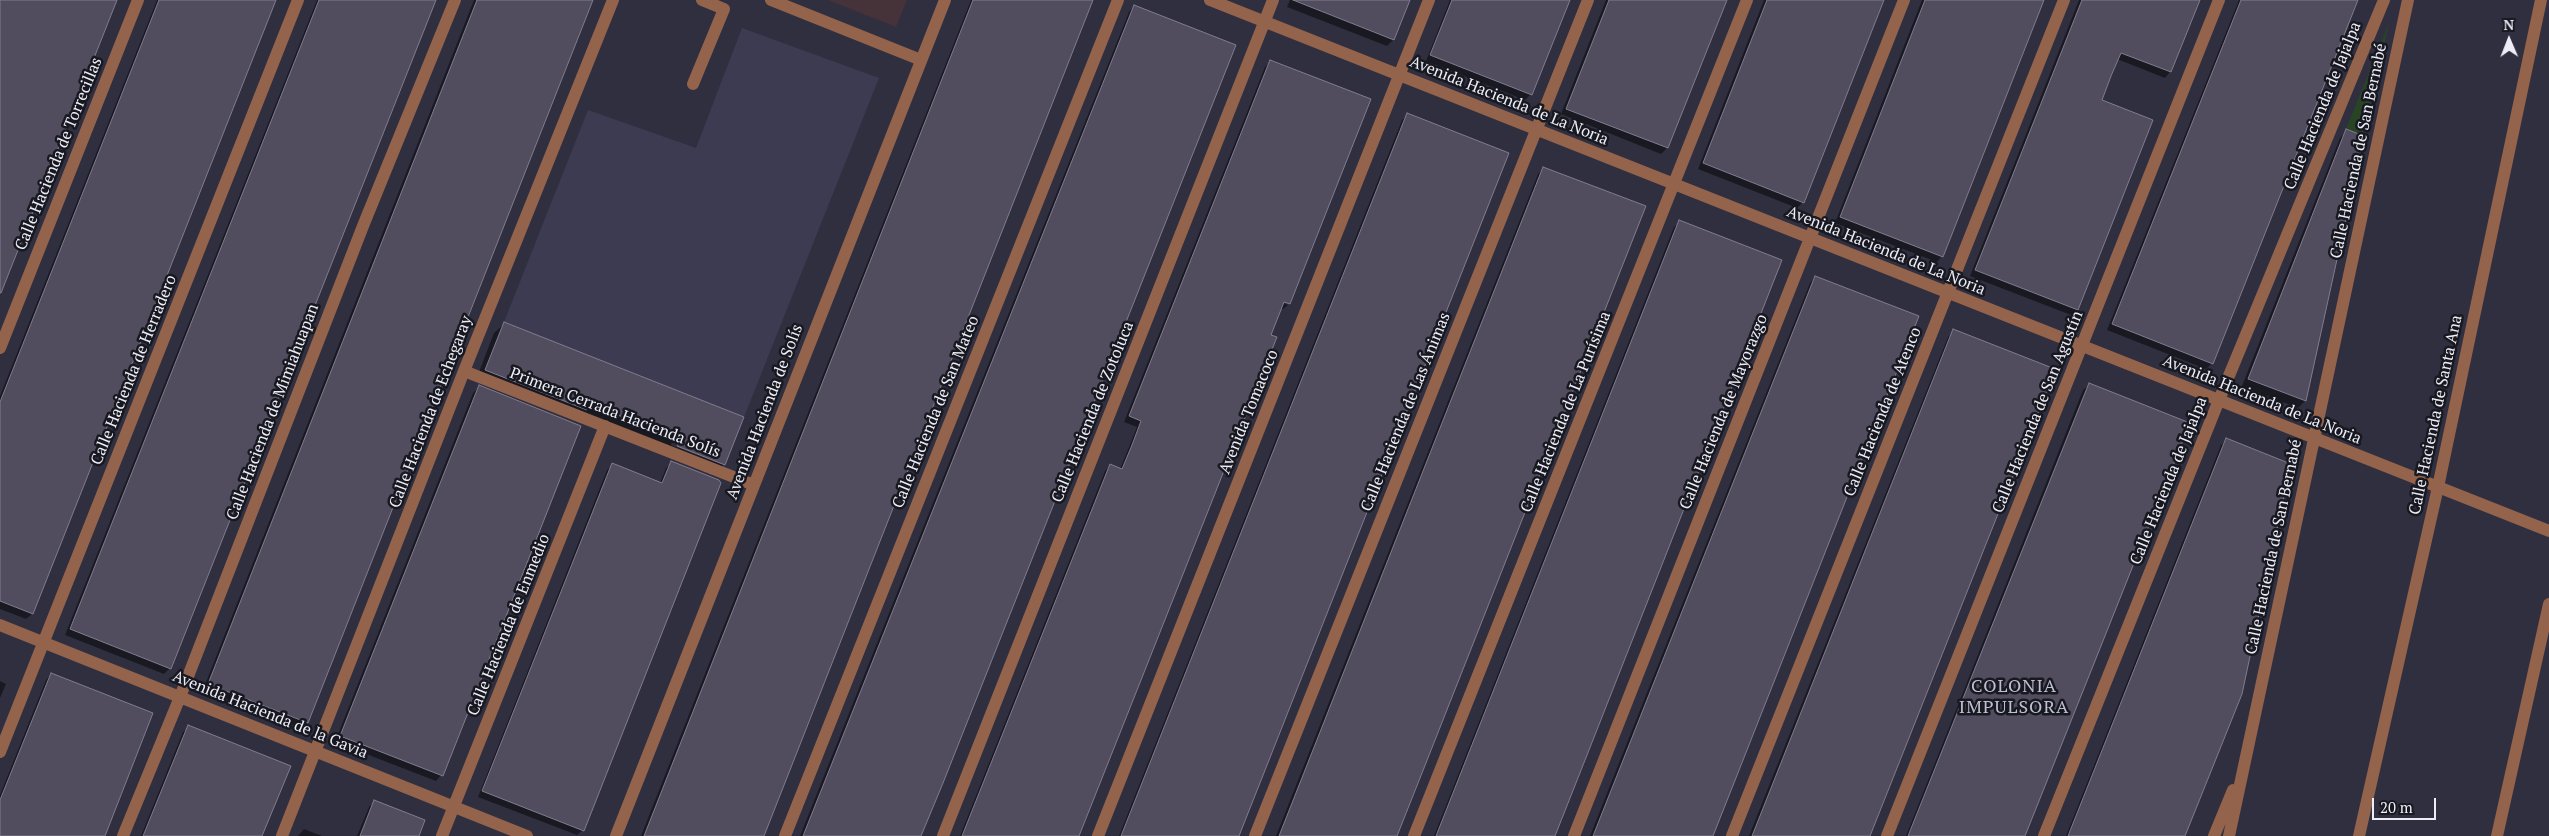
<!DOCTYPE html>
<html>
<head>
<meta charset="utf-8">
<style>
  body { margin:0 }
  #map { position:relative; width:2549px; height:836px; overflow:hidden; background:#302f40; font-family:"PT Serif",serif }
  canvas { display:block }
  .north { position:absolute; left:2484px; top:15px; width:50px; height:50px; -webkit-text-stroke:4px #181820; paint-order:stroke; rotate:359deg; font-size:14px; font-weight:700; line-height:20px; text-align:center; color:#ededf8 }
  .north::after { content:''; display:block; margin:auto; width:18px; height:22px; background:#ededf8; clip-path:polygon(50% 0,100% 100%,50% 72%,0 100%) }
  .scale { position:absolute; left:2372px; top:798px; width:64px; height:22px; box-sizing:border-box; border:2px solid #ededf8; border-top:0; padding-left:6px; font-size:15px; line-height:18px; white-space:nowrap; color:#ededf8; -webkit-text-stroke:4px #181820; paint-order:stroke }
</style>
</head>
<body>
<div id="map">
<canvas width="2549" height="836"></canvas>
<div class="north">N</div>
<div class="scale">20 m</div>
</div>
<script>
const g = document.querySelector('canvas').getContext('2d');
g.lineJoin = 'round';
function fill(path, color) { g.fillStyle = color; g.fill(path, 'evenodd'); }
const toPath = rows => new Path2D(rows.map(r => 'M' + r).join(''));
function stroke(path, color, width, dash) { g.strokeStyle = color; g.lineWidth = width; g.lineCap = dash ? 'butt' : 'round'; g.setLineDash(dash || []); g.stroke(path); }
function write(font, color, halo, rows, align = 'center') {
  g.font = font + ' "PT Serif",serif'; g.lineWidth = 5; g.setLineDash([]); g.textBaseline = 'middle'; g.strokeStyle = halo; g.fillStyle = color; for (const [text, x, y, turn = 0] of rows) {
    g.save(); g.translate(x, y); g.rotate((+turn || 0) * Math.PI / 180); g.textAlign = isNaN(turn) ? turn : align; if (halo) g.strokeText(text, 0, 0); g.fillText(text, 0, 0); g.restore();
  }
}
const commercial = toPath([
  [828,0,907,0,896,27]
]);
const built = toPath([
  [742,28,879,78,744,417,504,322,588,110,696,148]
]);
const green = toPath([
  [2389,23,2364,136,2346,129]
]);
const shadow = toPath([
  [157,0,275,0,32,614,26,619,0,609,0,396],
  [317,0,434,0,170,668,164,674,65,635],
  [474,0,592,0,307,723,302,728,203,690],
  [971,0,1092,0,763,836,641,836],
  [1290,0,1408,0,1393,40,1387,46,1287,7],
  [1450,0,1568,0,1531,94,1525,100,1426,61],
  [1606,0,1726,0,1667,148,1661,154,1561,114],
  [1764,0,1883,0,1803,202,1797,208,1698,169],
  [1922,0,2043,0,1942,256,1937,262,1835,223],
  [2079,0,2199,0,2170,72,2165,78,2117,59,2100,101,2077,310,2071,315,1970,276],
  [2239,0,2356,0,2212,363,2206,369,2107,330],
  [1134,6,920,836,800,836,1129,12],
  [1271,61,1289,304,1278,301,1288,305,1283,309,1280,308,1078,836,960,836,1105,471,1110,465,1120,469,1127,452,1137,427,1124,422,1265,67],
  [1408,115,1237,836,1119,836,1402,120],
  [2347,131,2363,137,2305,401,2298,408,2242,386,2340,138],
  [1544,168,1396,836,1276,836,1538,174],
  [1680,222,1553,836,1434,836,1674,227],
  [1815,277,1711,836,1590,836,1810,283],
  [504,324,742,417,724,464,714,474,668,456,671,449,582,414,576,419,476,380,494,333],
  [672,442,721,462,721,464,671,445],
  [1954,331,1868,836,1749,836,1948,337],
  [2089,385,2024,836,1906,836,2083,390],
  [479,387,441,775,436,781,335,742,473,393],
  [2227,440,2184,836,2066,836,2221,445],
  [671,463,583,830,577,835,478,797,607,470,612,465,660,483,666,468],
  [51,674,103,836,0,836,0,795,46,680],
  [0,681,6,684,0,698],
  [189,727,261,836,141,836,183,732],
  [374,802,418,836,357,836,369,807],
  [304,829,322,836,298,836]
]);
const building = toPath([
  [0,0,117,0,1,293,0,293,0,0],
  [159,0,276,0,33,614,0,601,0,402,159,0],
  [319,0,436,0,171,669,70,629,319,0],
  [477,0,593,0,308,723,208,684,477,0],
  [973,0,1093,0,764,836,644,836,973,0],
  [1293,0,1410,0,1394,40,1293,0],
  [1452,0,1570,0,1532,95,1430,55,1452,0],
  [1609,0,1727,0,1668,148,1566,109,1609,0],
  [1767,0,1884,0,1804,203,1703,163,1767,0],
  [1925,0,2044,0,1943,257,1840,217,1925,0],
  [2082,0,2200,0,2171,72,2121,53,2111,76,2102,100,2153,120,2078,310,1975,270,2082,0],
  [2241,0,2358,0,2213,364,2112,324,2241,0],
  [1134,5,1236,45,943,783,921,836,803,836,1134,5],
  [1270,60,1371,99,1290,304,1284,302,1271,335,1277,337,1145,670,1079,836,962,836,1110,464,1122,469,1132,445,1141,421,1129,416,1270,60],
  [1407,113,1509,153,1371,502,1239,836,1121,836,1407,113],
  [2346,129,2364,136,2306,401,2248,379,2346,129],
  [1543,167,1646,206,1422,773,1397,836,1279,836,1543,167],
  [1679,220,1782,260,1589,750,1555,836,1436,836,1679,220],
  [1815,276,1919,316,1862,459,1713,836,1593,836,1815,276],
  [504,322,744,417,725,465,677,446,680,439,589,404,587,410,485,370,504,322],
  [1953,329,2055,369,2046,393,1870,836,1752,836,1953,329],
  [2089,383,2190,423,2071,721,2025,836,1908,836,2089,383],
  [479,385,581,426,443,776,340,736,479,385],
  [2226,438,2291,464,2242,694,2185,836,2068,836,2226,438],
  [671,461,719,480,721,483,584,831,482,791,612,463,662,483,671,461],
  [51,673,153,713,105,836,0,836,0,800,51,673],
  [188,725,291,766,262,836,143,836,188,725],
  [374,800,425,820,419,836,360,836,374,800]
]);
const minor = toPath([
  [771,0,921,60],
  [1210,0,2549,531],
  [693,84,724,9,702,0],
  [0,348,138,0],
  [464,371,754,485],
  [0,625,527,836],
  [0,752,298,0],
  [123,836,180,697,363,226,455,0],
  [282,836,464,371,613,0],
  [442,836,605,426],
  [616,836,945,0],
  [785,836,1118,0],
  [943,836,1273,0],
  [1098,836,1429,0],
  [1255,836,1588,0],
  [1414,836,1747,0],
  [1574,836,1904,0],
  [1732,836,2064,0],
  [1887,836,2219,0],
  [2044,836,2219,400,2384,0],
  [2214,836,2233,790],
  [2229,836,2408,0],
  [2359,836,2438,487,2541,0],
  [2497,836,2549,604]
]);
const streetNames = [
  ["Avenida Hacienda de La Noria",1509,101,22],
  ["Calle Hacienda de Jajalpa",2323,106,-68],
  ["Calle Hacienda de San Bernabé",2359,151,-78],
  ["Calle Hacienda de Torrecillas",59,154,-68],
  ["Avenida Hacienda de La Noria",1886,251,22],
  ["Calle Hacienda de Herradero",134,370,-68],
  ["Avenida Hacienda de La Noria",2262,400,22],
  ["Calle Hacienda de Mimiahuapan",273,412,-69],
  ["Calle Hacienda de Echegaray",431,412,-69],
  ["Avenida Hacienda de Solís",765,412,-69],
  ["Calle Hacienda de San Mateo",936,412,-68],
  ["Calle Hacienda de Zotoluca",1093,412,-68],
  ["Avenida Tomacoco",1249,412,-68],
  ["Calle Hacienda de Las Ánimas",1406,412,-68],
  ["Calle Hacienda de La Purísima",1566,412,-68],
  ["Calle Hacienda de Mayorazgo",1724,412,-68],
  ["Calle Hacienda de Atenco",1883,412,-68],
  ["Calle Hacienda de San Agustín",2038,412,-68],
  ["Primera Cerrada Hacienda Solís",615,413,21],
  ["Calle Hacienda de Santa Ana",2436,415,-78],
  ["Calle Hacienda de Jajalpa",2169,481,-68],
  ["Calle Hacienda de San Bernabé",2274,547,-78],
  ["Calle Hacienda de Enmedio",509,625,-68],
  ["Avenida Hacienda de la Gavia",270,715,22]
];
const neighbourhoodNames = [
  ["COLONIA",2014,687],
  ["IMPULSORA",2014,708]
];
fill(commercial, '#463239');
fill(built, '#3c3b51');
fill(green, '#294425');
fill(shadow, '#0007');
fill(building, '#514d5e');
stroke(building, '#817c8f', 1);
stroke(minor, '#93634b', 12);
write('16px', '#ededf8', '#181820', streetNames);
g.letterSpacing = '1px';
write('18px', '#bfbfd4', '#181820', neighbourhoodNames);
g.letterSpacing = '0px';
</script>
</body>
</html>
